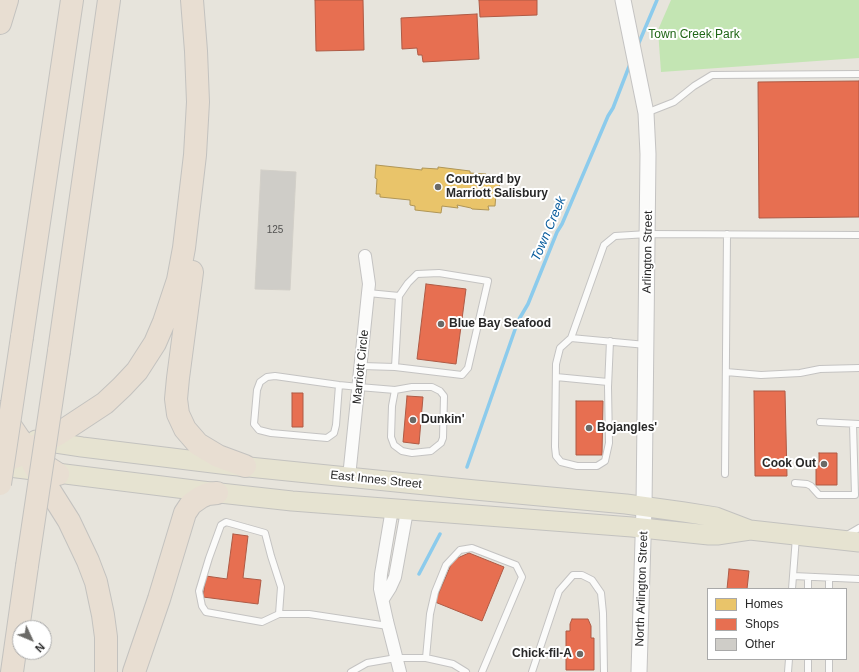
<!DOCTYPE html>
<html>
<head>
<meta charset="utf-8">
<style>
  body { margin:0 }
  #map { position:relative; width:859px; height:672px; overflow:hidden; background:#e7e4dc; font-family:Arial,sans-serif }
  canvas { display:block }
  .legend { position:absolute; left:707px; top:588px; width:140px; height:72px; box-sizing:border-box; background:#fff; border:1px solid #a9a9a9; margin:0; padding:5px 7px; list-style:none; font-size:12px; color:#282828 }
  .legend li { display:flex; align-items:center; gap:8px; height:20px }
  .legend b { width:20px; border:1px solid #a9a9a9 }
  .north { position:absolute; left:12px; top:620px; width:40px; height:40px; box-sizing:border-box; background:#fff; border:1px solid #a9a9a9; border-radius:50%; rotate:134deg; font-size:11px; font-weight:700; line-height:16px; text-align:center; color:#282828 }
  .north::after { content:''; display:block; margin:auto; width:14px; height:18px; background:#6b6a67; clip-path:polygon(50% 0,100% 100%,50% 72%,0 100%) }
</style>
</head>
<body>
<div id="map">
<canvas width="859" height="672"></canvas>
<ul class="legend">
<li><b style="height:11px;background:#e9c46a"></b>Homes</li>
<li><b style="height:11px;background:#e76f51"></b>Shops</li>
<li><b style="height:11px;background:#cfcdc8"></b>Other</li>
</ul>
<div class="north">N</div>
</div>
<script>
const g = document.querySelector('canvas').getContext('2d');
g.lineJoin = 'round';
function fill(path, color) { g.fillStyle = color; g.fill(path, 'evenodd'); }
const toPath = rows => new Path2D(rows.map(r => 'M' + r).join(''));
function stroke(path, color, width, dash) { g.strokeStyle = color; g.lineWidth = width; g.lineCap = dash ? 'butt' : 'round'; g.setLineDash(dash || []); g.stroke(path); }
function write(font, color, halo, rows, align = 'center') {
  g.font = font + ' Arial,sans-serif'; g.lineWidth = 4; g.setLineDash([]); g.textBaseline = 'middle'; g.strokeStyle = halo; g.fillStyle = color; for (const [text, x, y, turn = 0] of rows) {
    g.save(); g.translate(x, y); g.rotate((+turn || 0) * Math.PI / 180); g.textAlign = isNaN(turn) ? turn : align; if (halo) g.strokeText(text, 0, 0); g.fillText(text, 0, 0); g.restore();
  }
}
const green = toPath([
  [671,0,859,0,859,58,661,72,658,30]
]);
const homes = toPath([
  [376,165,422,170,422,168,438,169,438,167,470,171,470,173,486,174,486,176,493,177,493,180,500,179,499,194,496,194,495,206,488,206,489,210,472,209,471,208,457,205,458,208,442,206,441,213,415,210,415,206,410,205,410,200,380,197,380,194,376,194,377,179,375,178,376,165]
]);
const shops = toPath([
  [315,0,363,0,364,50,316,51,315,0],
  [479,0,537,0,537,15,480,17,479,0],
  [477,14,479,59,423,62,422,55,418,55,417,48,402,49,401,18,477,14],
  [859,81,859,217,759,218,758,82,859,81],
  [426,284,466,289,456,364,417,359,426,284],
  [754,391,785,391,787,476,755,476,754,391],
  [292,393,303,393,303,427,292,427,292,393],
  [407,396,423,397,419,444,403,442,407,396],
  [576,401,603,401,602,455,576,455,576,401],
  [819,453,837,453,837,485,816,485,816,466,819,466,819,453],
  [233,534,248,536,243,578,261,580,258,604,203,597,206,576,227,579,233,534],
  [469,553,504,567,482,621,435,602,453,560,469,553],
  [729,569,749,571,747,589,727,589,729,569],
  [572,619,588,619,591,626,591,638,594,638,594,670,566,670,566,631,570,631,570,624,572,619]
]);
const stream = toPath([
  [638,45,657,0],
  [467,467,518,321,528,304,557,232,562,224,608,116,613,108,630,64],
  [419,574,440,534]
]);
const building = toPath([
  [261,170,296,172,290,290,255,289,261,170]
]);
const service = toPath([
  [646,113,674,102,694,86,712,75,859,74],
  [368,293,399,296],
  [571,338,646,345],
  [610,341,608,387,609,443,605,461,597,466,577,466,561,462,556,456,555,447,556,364,560,348,571,338,604,245,615,236,648,234,859,235],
  [362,366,395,367,462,375,468,368,488,281,439,273,417,274,408,283,399,296,395,367],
  [726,372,761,375,800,373,820,369,859,368],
  [556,377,608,382],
  [339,385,336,425,334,433,327,438,271,433,259,430,254,424,257,390,260,382,267,377,275,376,339,385,359,387,395,390,412,387,432,387,440,391,444,396,443,438,441,443,431,451,412,453,402,451,394,445,391,437,392,406,395,390],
  [820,422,859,424],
  [725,474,727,234],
  [795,483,807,484,811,486,819,495,855,495,853,424],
  [847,535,859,528],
  [793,576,859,579],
  [792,589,796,537],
  [808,589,808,577],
  [829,589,829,578],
  [279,614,281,587,271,556,265,533,226,522,221,525,209,558,199,591,202,606,206,612,262,622,279,614,309,614,388,626],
  [426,658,430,614,435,592,446,565,460,550,472,548,516,565,522,577,482,672],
  [351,672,367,663,396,658,426,658,453,664,466,672],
  [532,672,559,591,573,575,582,575,592,580,601,593,603,613,604,672],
  [788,672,789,659],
  [808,672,808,661],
  [829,672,829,659]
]);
const minor = toPath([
  [349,477,368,293,369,284,365,256],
  [392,509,381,574,380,589,387,621,400,672],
  [383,599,390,588,395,577,407,511]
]);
const tertiary = toPath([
  [623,0,646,113,648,154,644,507,639,672]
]);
const primary = toPath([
  [36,440,82,447,229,465,475,490,626,504,684,512,716,517,750,530,859,542],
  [0,466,202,491,292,501,632,527,709,535,717,535,750,530]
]);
const motorway = toPath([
  [0,23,7,0],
  [192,272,178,378,176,399,178,414,185,429,198,444,218,456,245,466],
  [22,337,72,0],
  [59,351,109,0],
  [1,412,18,437,30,452,47,467,58,474],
  [0,463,17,456,58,434,105,403,122,387,137,371,155,343,164,322,178,280,184,248,195,155,198,102,196,51,192,0],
  [33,464,69,521,88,561,96,582,103,615,106,637,106,672],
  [12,672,27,566],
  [134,672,159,599,185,513,191,504,201,497,208,494,217,493]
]);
const motorwayBridge = toPath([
  [0,484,22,337],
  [27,566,59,351]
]);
const markers = [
  [438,187,4,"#6b6a67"],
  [441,324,4,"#6b6a67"],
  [413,420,4,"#6b6a67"],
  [589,428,4,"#6b6a67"],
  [824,464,4,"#6b6a67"],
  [580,654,4,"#6b6a67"]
];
const numberNames = [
  ["125",275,230]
];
const parkNames = [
  ["Town Creek Park",694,35]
];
const poiNames = [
  ["Courtyard by",446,180],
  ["Marriott Salisbury",446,194],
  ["Blue Bay Seafood",449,324],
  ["Dunkin'",421,420],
  ["Bojangles'",597,428],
  ["Cook Out",816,464,"right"],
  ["Chick-fil-A",572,654,"right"]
];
const streetNames = [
  ["Arlington Street",648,252,-89],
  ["Marriott Circle",361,367,-84],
  ["East Innes Street",376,480,6],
  ["North Arlington Street",642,589,-88]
];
const waterNames = [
  ["Town Creek",549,229,-67]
];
fill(green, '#c3e5b3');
fill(homes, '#e9c46a');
stroke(homes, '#af9556', 1);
fill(shops, '#e76f51');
stroke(shops, '#ae5a45', 1);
stroke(stream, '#8ccbec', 3.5);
fill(building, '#cfcdc8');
stroke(building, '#d2cfc8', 1);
stroke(service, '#c4c3c2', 8);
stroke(minor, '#c4c3c2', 14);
stroke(tertiary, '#c4c3c2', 17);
stroke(primary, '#c3c2bf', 21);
stroke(motorway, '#c3c2bf', 24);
stroke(service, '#fbfbfa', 6);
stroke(minor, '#fbfbfa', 12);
stroke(tertiary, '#fbfbfa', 15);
stroke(primary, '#e6e3d1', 19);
stroke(motorway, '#e8ded2', 22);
stroke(motorwayBridge, '#c3c2bf', 24, []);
stroke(motorwayBridge, '#e8ded2', 22);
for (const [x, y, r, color] of markers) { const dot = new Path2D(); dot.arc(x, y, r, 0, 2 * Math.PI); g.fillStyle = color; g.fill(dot); stroke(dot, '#fff', 1.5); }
write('10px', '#525251', null, numberNames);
write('12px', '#1f6616', '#fff', parkNames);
write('bold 12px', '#282828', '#fff', poiNames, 'left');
write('12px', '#282828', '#fff', streetNames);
write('italic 13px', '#075b9c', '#fff', waterNames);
</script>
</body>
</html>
